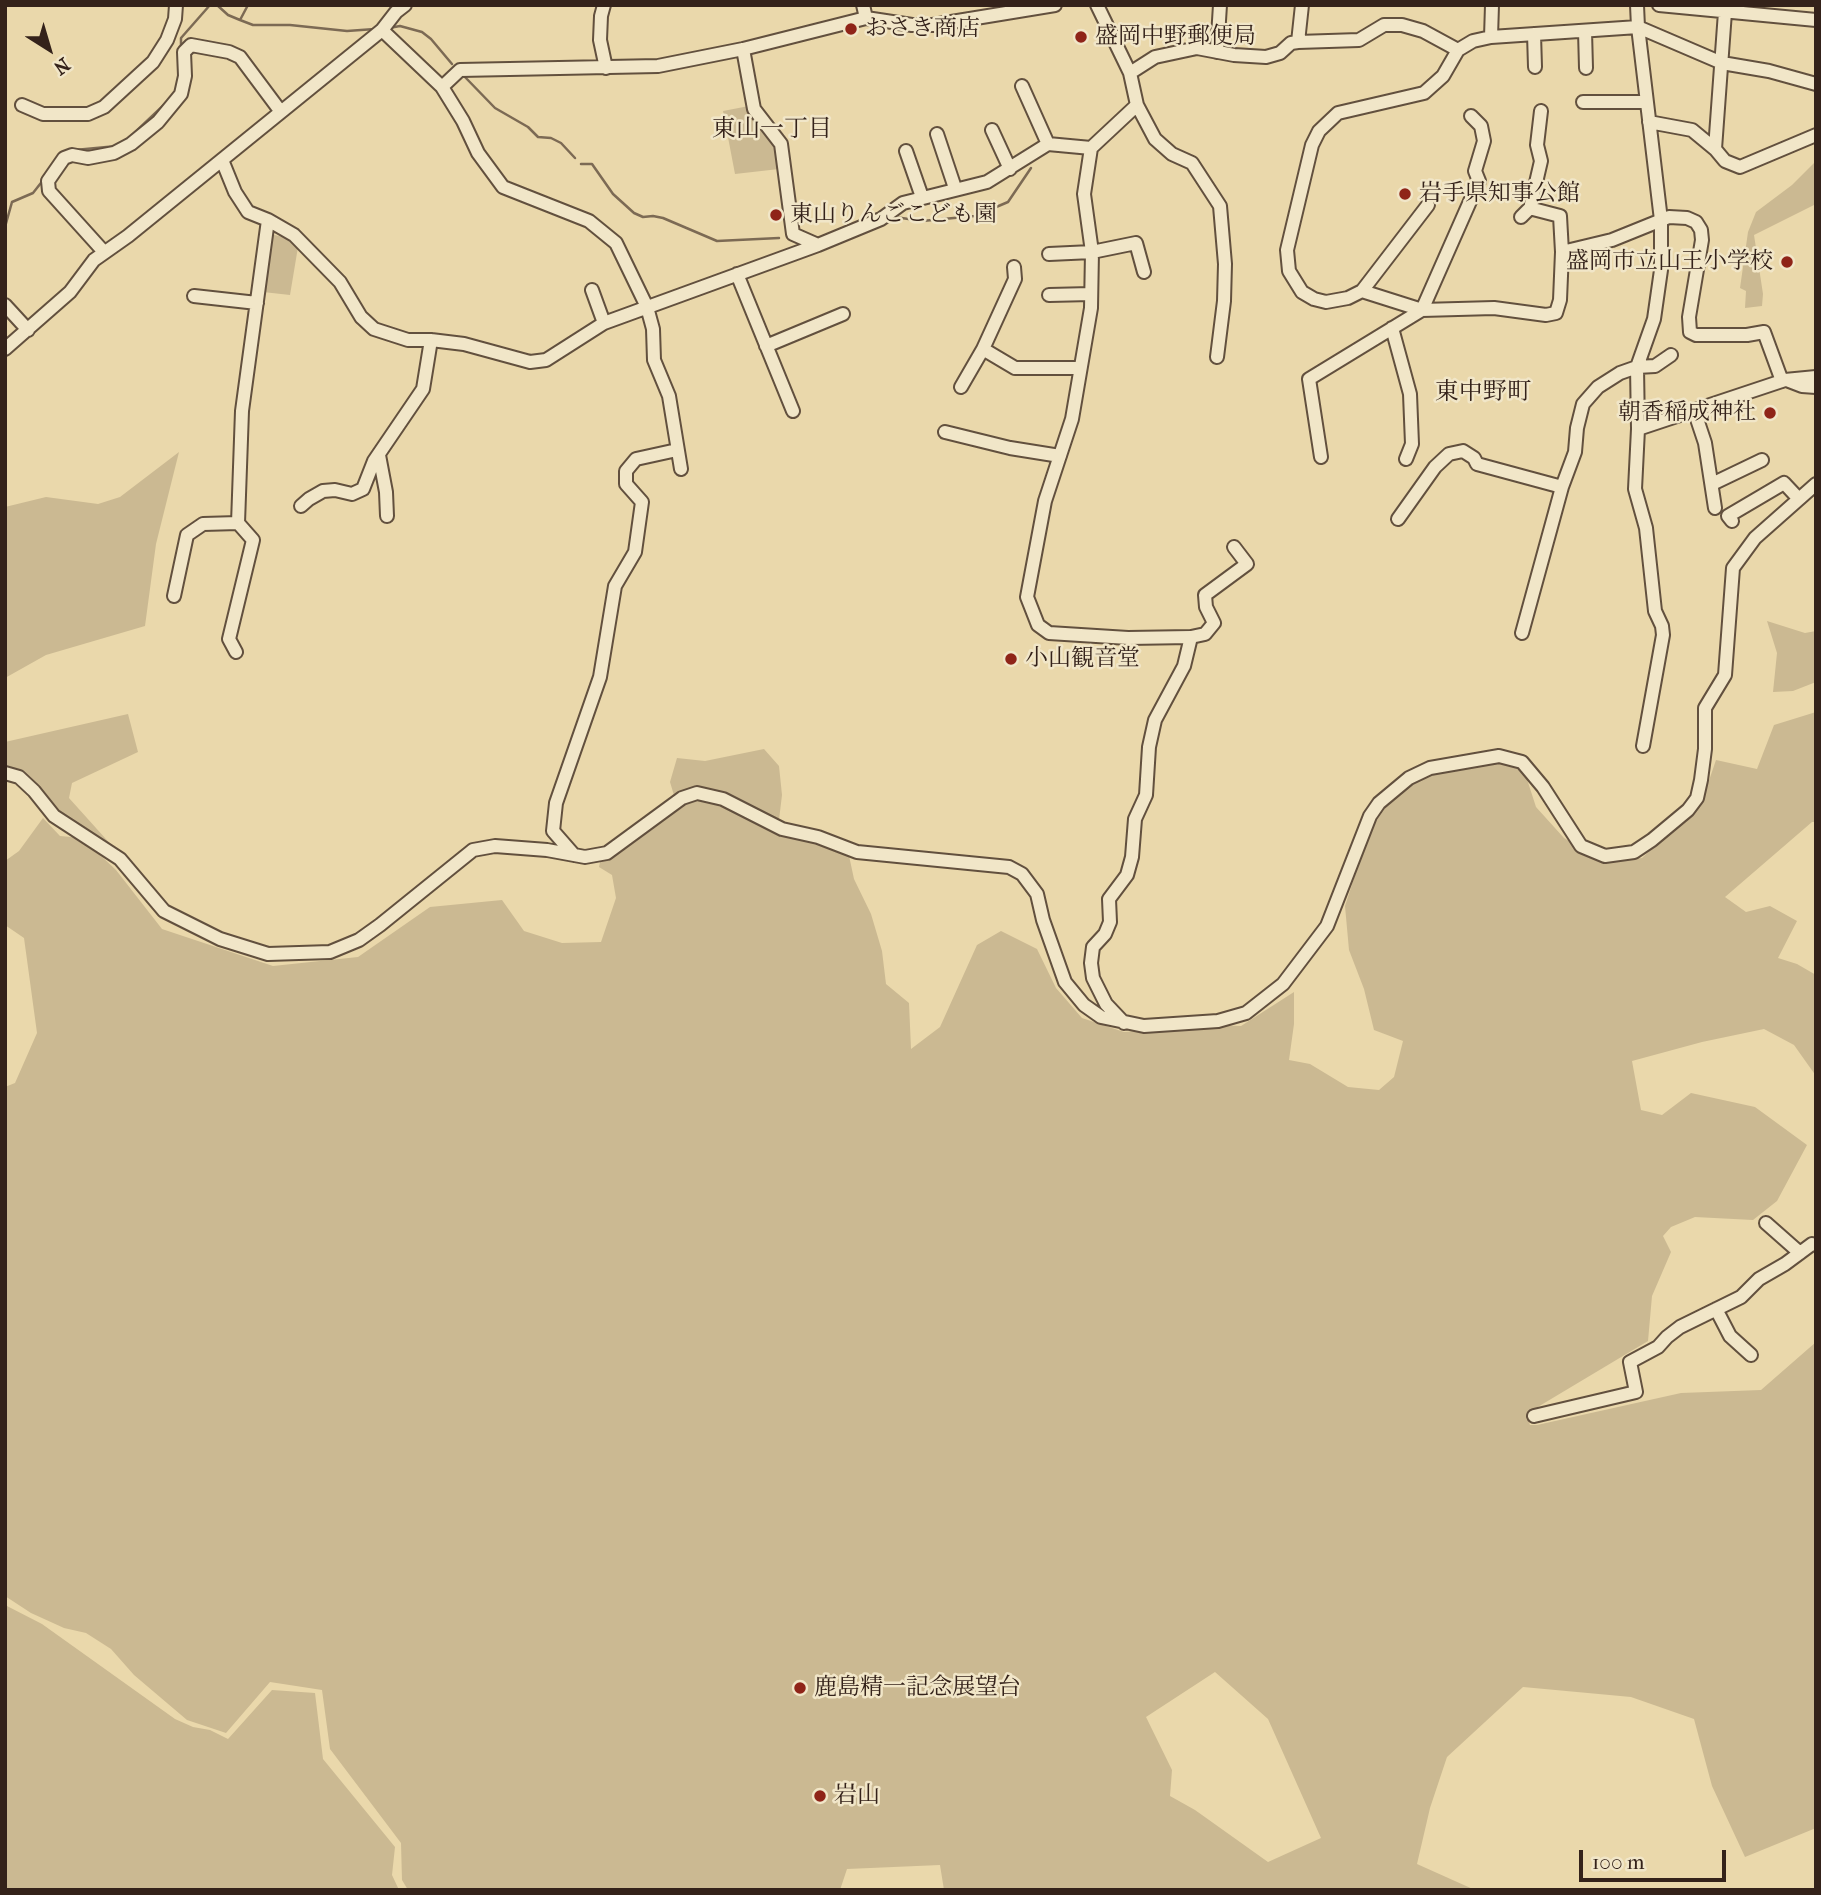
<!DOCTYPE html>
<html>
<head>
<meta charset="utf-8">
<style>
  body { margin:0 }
  #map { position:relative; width:1821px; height:1895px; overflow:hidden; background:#ead8ab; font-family:"IM FELL French Canon",serif }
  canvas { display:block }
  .frame { position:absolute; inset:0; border:7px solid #34221a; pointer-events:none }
  .north { position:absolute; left:14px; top:14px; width:70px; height:70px; -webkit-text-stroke:5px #f1e6c8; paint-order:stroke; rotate:143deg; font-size:19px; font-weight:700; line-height:28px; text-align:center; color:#34221a }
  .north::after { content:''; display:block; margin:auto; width:24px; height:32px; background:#34221a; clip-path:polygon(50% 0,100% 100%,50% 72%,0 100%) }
  .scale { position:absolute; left:1579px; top:1850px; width:147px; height:32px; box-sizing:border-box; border:4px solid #34221a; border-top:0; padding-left:9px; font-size:21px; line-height:24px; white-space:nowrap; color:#34221a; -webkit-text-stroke:5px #f1e6c8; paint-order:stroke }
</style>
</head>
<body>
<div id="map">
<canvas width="1821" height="1895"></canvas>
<div class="frame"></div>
<div class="north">N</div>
<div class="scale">100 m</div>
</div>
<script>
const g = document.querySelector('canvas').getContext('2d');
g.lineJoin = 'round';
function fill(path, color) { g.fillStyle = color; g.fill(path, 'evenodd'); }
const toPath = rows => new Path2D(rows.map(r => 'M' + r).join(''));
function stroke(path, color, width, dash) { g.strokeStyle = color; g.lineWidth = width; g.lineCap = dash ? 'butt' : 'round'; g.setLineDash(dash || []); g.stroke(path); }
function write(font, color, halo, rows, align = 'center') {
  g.font = font + ' "IM FELL French Canon","Noto Serif JP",serif'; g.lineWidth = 5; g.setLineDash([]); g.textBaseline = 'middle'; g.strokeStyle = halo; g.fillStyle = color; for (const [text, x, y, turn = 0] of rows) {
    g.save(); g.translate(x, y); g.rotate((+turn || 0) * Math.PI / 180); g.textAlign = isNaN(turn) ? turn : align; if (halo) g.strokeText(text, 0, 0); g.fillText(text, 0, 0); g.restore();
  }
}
const green = toPath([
  [749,106,776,146,779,169,735,174,723,111],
  [1816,161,1816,204,1754,235,1763,294,1762,306,1745,308,1746,291,1740,288,1748,232,1756,212,1792,185],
  [270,234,288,238,298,247,290,295,263,292],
  [179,452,156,544,145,626,46,655,5,678,5,507,46,497,98,504,120,497],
  [1767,621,1805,633,1816,631,1816,682,1793,691,1773,692,1777,653],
  [1816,712,1816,822,1812,822,1725,897,1746,912,1770,906,1797,921,1778,958,1797,964,1816,975,1816,1076,1794,1045,1764,1029,1702,1042,1632,1061,1641,1110,1662,1115,1691,1093,1755,1107,1807,1145,1777,1201,1753,1220,1695,1217,1671,1227,1663,1236,1671,1252,1652,1296,1648,1341,1526,1414,1530,1425,1537,1425,1681,1393,1761,1390,1816,1342,1816,1828,1745,1857,1712,1786,1694,1719,1631,1697,1523,1687,1447,1757,1430,1808,1417,1864,1475,1890,944,1890,940,1865,847,1869,840,1890,408,1890,402,1880,401,1843,330,1749,322,1690,270,1682,226,1733,187,1720,134,1675,111,1649,86,1633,64,1628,31,1613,5,1596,5,1087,15,1083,37,1033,24,938,5,925,5,861,19,851,43,818,60,836,82,838,116,870,162,929,273,966,358,957,430,907,502,900,524,931,562,943,601,942,616,898,612,875,599,867,602,853,676,802,670,782,677,758,705,761,764,749,779,766,782,795,778,828,848,851,854,879,871,914,882,951,886,984,909,1003,911,1049,940,1027,977,945,1001,931,1037,949,1056,988,1082,1018,1124,1032,1207,1025,1241,1026,1294,992,1294,1024,1289,1060,1310,1064,1348,1087,1379,1090,1394,1077,1403,1041,1374,1030,1364,989,1349,950,1345,906,1369,832,1389,802,1414,778,1494,759,1524,770,1536,807,1564,838,1604,862,1642,858,1702,801,1716,760,1757,769,1774,725],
  [1215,1672,1268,1719,1321,1838,1268,1862,1195,1810,1170,1796,1172,1770,1146,1717],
  [128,714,138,752,72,783,69,798,141,878,58,815,20,770,5,765,5,742],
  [5,1605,42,1624,175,1719,193,1727,210,1730,228,1739,272,1690,315,1693,323,1759,395,1847,392,1875,399,1890,5,1890]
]);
const stream = toPath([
  [217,5,228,15,240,20,248,5],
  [240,20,253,25,290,25,347,31,375,29],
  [389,28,400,26,422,32,431,39,452,64],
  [181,47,181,38,210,5],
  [463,75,495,108,528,127,538,137,551,138,561,143,575,158],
  [131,136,167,102],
  [75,150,117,146],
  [581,164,592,164,613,194,634,213,643,217,653,216,663,218,717,241,779,238],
  [895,217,922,221,975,216,1008,202,1031,168],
  [5,227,12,202,33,193,44,179]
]);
const minor = toPath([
  [604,5,601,16,600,40,606,68],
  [1097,5,1130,73,1137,105,1155,139,1172,154,1192,163,1220,206,1225,264,1224,301,1217,357],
  [1637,5,1638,27,1661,220,1661,270,1654,319,1637,367,1638,429,1785,380,1816,377],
  [1659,5,1816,20],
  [866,18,912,25,933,25,1055,5],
  [382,30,442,87,463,121,478,153,503,187,589,221,616,243,647,307,653,329,654,360,669,396,681,469],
  [1585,31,1586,68],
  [1534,34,1535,67],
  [1491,37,1492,5],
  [1298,42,1302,5],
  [743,49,754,109,781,144,793,234,818,245],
  [1217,52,1220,5],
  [1130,73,1155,57,1197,48,1234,55,1266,57,1280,53,1291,43,1298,42,1359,40,1384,25,1402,25,1423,31,1458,50],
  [1022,86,1048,144],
  [442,87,460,70,658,66,743,49,866,18,863,5],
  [1583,102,1647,102],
  [22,105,43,114,88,114,104,107,153,62,167,40,175,19,176,5],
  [1137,105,1091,148,1084,194,1092,252,1091,308,1072,419,1045,501,1027,597,1038,625,1049,633,1128,638,1191,637,1205,634,1214,623,1206,607,1205,595,1247,564,1234,547],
  [1541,111,1537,145,1541,161,1531,204,1533,209,1560,216,1562,252,1560,300,1556,313,1546,315,1494,308,1422,310,1362,291,1348,298,1326,302,1314,299,1302,292,1289,271,1287,250,1312,145,1319,131,1338,113,1424,93,1443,76,1458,50,1473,41,1491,37,1638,27,1722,63,1769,71,1816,84],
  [1649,122,1692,130,1715,149,1725,161,1740,167,1816,135],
  [992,130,1010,169],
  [937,134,955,188],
  [1715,149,1725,12],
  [906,151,922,197],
  [222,160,235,192,248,212,268,220,294,235,340,282,361,317,374,329,408,340,431,340,464,344,530,362,546,360,604,323,818,245,881,219,903,203,987,182,1048,144,1091,148],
  [1521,217,1532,206],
  [104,252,49,191,48,181,64,158,72,155,88,158,114,153,131,144,158,122,181,94,185,76,184,52,191,45,229,52,240,57,281,112],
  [1562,252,1612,240,1669,217,1687,218,1696,222,1701,230,1702,240,1689,317,1690,332,1696,335,1747,335,1764,332,1782,381],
  [1049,254,1092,252,1136,243,1144,272],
  [737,274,793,411],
  [592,290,604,323],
  [1362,291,1428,205],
  [1049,295,1091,294],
  [194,296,257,303],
  [5,305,28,330],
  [1392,328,1410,394,1412,444,1406,459],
  [766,346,843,314],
  [5,349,70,292,94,260,128,236,382,30,396,12,405,5],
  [983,349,1015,368,1080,368],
  [1789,381,1802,386,1816,387],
  [961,387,983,349,1015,279,1014,267],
  [1694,410,1705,443,1715,508],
  [1638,429,1635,489,1646,528,1655,611,1662,626,1663,635,1643,746],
  [945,432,1010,448,1060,456],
  [379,455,386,492,387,516],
  [1321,457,1309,379,1422,310,1479,181,1475,171,1484,141,1481,126,1471,116],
  [1712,484,1762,460],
  [301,506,309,499,323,491,335,490,352,494,363,489,374,461,423,389,431,340],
  [1398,519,1435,467,1449,454,1463,451,1474,458,1477,464,1562,487],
  [1732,521,1728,516,1784,483,1799,499],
  [174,596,187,535,203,524,238,523],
  [1522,633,1562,487,1575,452,1577,428,1583,404,1598,387,1620,373,1637,367,1655,366,1671,355],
  [236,652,229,639,253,540,238,523,242,411,268,220],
  [5,773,19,777,34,791,54,816,120,859,164,911,220,939,268,954,330,952,359,940,380,925,473,850,495,846,547,850,585,857,607,853,682,798,697,793,723,799,782,829,818,837,857,852,1009,867,1022,874,1037,894,1043,920,1065,982,1084,1005,1101,1017,1144,1026,1218,1021,1246,1013,1283,984,1327,926,1370,816,1379,803,1409,778,1430,768,1499,756,1522,762,1543,787,1581,846,1605,856,1634,852,1652,840,1688,810,1697,798,1701,780,1705,749,1705,708,1725,675,1733,568,1755,538,1816,484],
  [574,855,553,831,556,803,600,677,615,586,635,552,642,502,626,484,626,471,636,459,677,450],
  [1124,1023,1106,1004,1093,978,1091,963,1093,947,1105,934,1110,922,1109,899,1127,875,1132,857,1135,819,1146,795,1149,747,1155,720,1184,666,1191,637],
  [1766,1223,1800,1253],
  [1716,1309,1730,1336,1751,1355],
  [1534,1416,1636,1392,1630,1362,1658,1347,1667,1337,1680,1327,1741,1297,1759,1279,1785,1264,1812,1244,1816,1245]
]);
const markers = [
  [851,29,7,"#8f2418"],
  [1081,37,7,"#8f2418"],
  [1405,194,7,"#8f2418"],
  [776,215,7,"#8f2418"],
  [1787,262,7,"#8f2418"],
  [1770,413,7,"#8f2418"],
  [1011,659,7,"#8f2418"],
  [800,1688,7,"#8f2418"],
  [820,1796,7,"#8f2418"]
];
const poiNames = [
  ["おさき商店",865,29],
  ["盛岡中野郵便局",1095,37],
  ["岩手県知事公館",1419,194],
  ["東山りんごこども園",790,215],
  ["盛岡市立山王小学校",1773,262,"right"],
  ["朝香稲成神社",1756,413,"right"],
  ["小山観音堂",1025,659],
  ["鹿島精一記念展望台",814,1688],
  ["岩山",834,1796]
];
const neighbourhoodNames = [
  ["東山一丁目",772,130],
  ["東中野町",1483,393]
];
fill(green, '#cbb992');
stroke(stream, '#7c6a54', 2.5);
stroke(minor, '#62503e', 16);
stroke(minor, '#f1e6c8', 12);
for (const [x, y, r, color] of markers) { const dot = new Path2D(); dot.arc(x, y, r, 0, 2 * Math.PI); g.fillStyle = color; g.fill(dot); stroke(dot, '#f1e6c8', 2.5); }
write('23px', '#34221a', '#f1e6c8', poiNames, 'left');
write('24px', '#34221a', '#f1e6c8', neighbourhoodNames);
</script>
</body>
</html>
